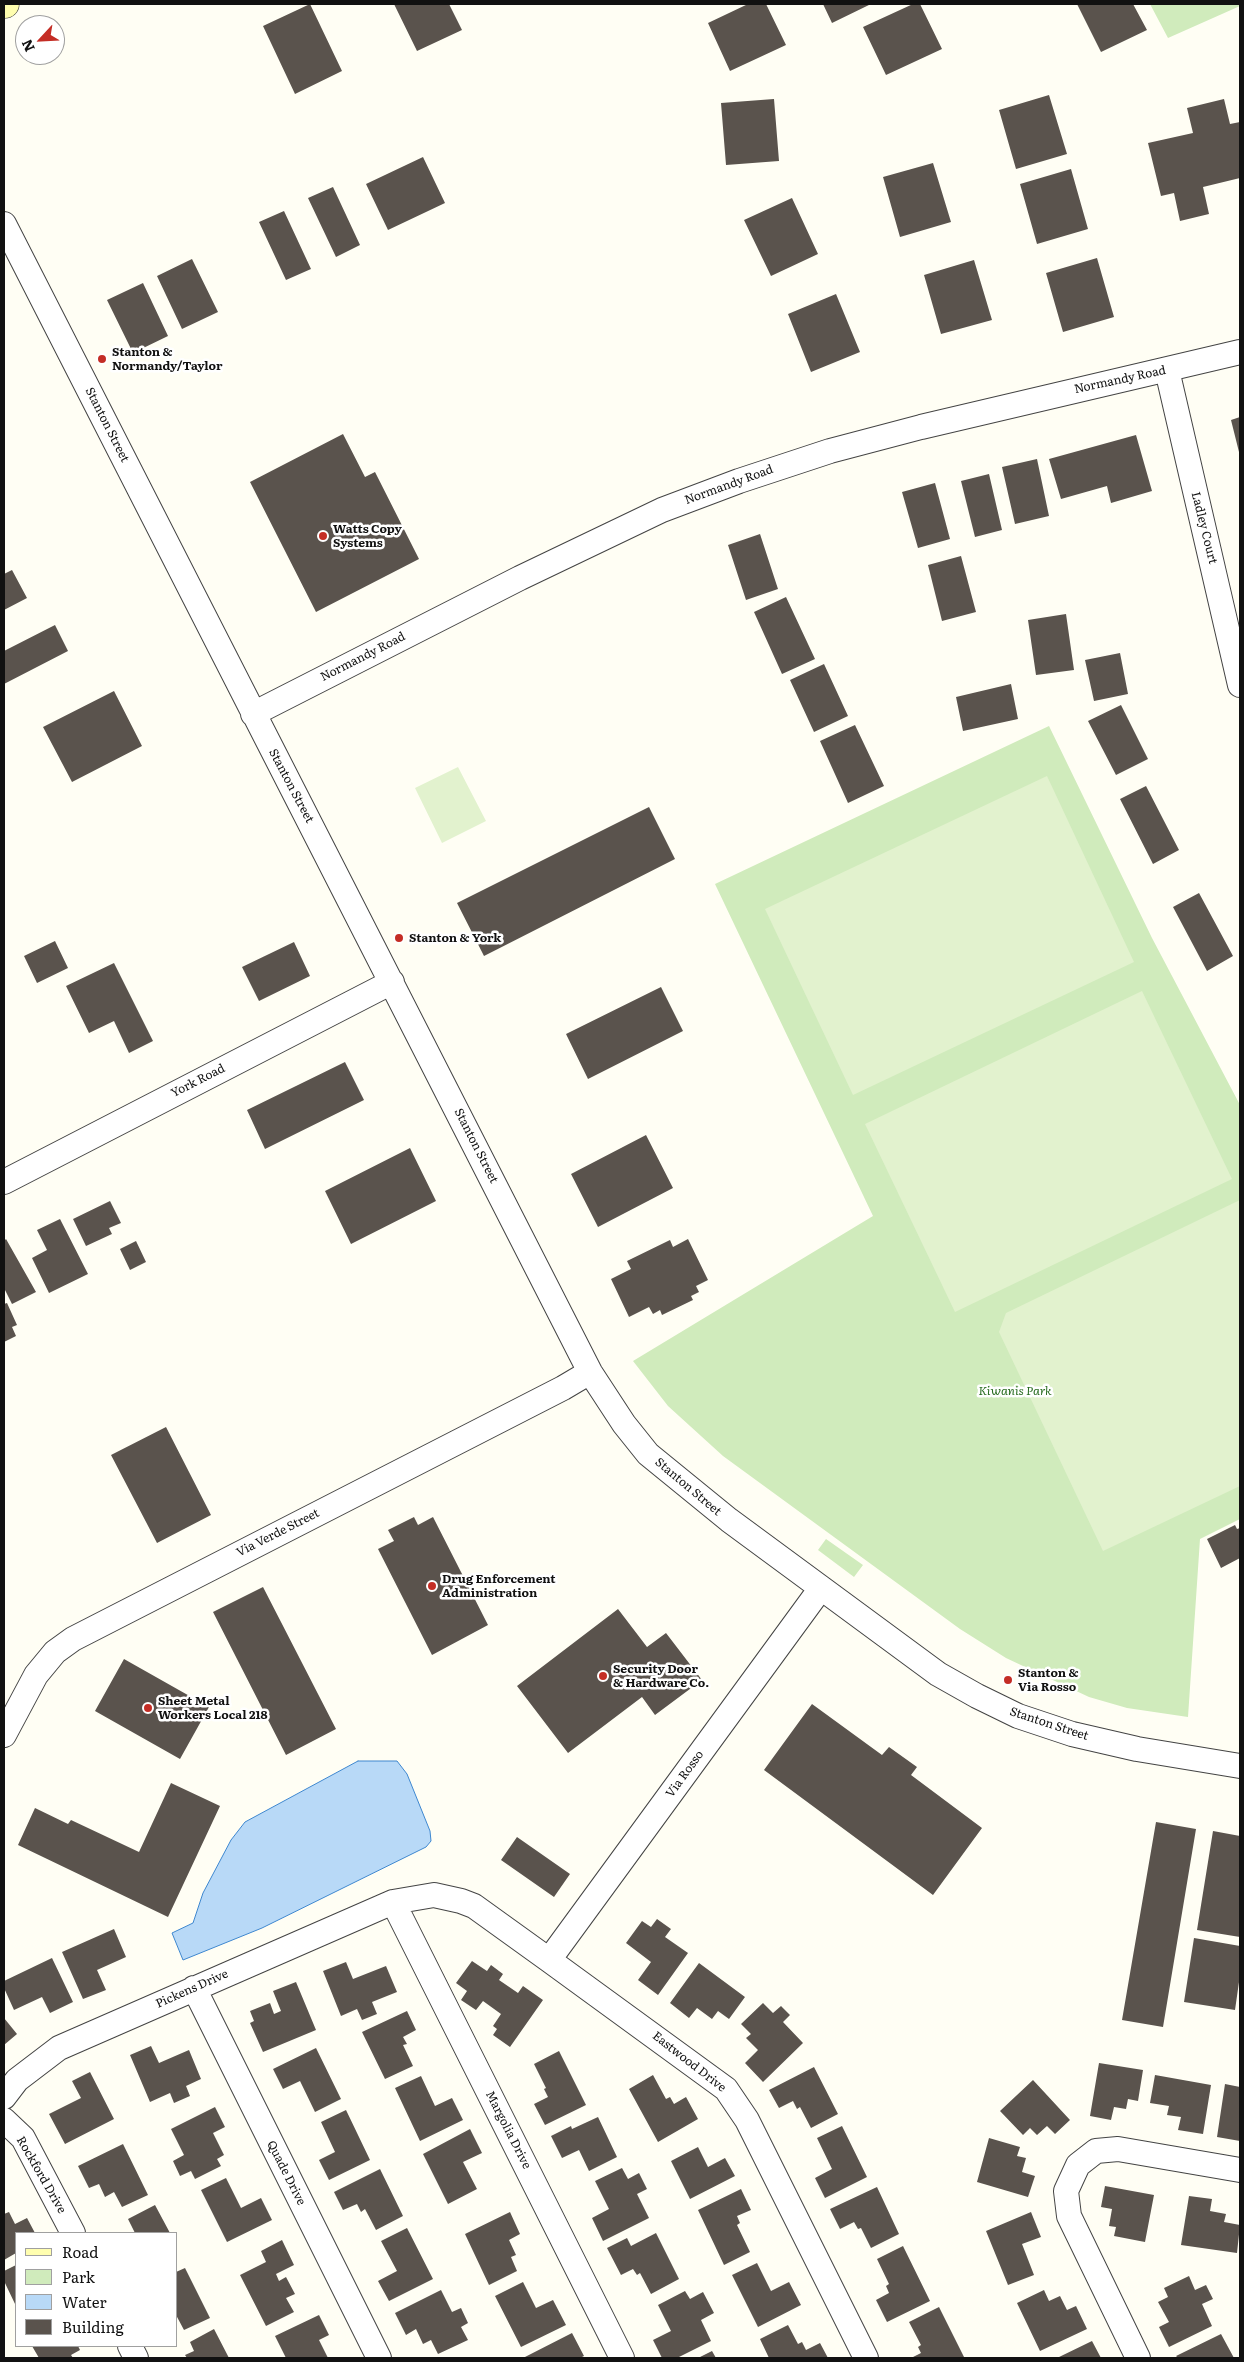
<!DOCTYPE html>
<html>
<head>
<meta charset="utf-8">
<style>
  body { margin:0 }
  #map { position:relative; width:1244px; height:2362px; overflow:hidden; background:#fffef4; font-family:Literata,serif }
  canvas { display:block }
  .frame { position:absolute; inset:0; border:5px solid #111; pointer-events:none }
  .legend { position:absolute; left:15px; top:2232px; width:162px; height:115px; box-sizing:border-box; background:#fff; border:1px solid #a0a0a0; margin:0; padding:6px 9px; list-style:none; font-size:15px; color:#111 }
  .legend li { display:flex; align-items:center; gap:10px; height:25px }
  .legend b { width:25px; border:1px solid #a0a0a0 }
  .north { position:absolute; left:15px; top:15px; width:50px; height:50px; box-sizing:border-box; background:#fff; border:1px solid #a0a0a0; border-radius:50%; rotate:245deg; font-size:14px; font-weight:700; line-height:20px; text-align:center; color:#111 }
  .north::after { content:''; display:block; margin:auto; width:18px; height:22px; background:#c42d25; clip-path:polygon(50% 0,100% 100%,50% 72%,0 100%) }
</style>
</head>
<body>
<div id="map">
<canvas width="1244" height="2362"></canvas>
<div class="frame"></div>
<ul class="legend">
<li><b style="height:6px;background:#fffeaf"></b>Road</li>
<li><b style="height:14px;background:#d0ebbc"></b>Park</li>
<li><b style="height:14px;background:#b8d9f7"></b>Water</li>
<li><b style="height:14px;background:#5a534d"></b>Building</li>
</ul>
<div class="north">N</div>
</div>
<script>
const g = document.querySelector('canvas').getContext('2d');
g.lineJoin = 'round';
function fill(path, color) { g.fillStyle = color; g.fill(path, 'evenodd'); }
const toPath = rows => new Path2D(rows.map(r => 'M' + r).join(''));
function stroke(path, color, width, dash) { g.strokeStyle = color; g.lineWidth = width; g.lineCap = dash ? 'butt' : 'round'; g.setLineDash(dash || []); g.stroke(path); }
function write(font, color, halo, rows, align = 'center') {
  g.font = font + ' Literata,serif'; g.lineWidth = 5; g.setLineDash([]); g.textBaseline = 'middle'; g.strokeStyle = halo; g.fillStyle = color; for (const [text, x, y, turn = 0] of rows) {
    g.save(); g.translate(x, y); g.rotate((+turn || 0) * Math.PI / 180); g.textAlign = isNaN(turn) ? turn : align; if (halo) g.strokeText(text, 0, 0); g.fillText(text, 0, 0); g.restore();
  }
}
const green = toPath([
  [1150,4,1240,4,1240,6,1168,38],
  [1049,726,1152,938,1240,1105,1240,1519,1200,1539,1188,1717,1127,1708,1089,1697,1006,1658,960,1629,723,1456,668,1406,633,1361,873,1216,715,884],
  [826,1539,863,1565,854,1577,818,1550]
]);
const pitch = toPath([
  [458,767,486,821,442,843,415,788],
  [1047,776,1134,962,853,1095,765,909],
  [1142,991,1232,1179,955,1312,865,1124],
  [1240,1200,1240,1486,1103,1551,999,1332,1006,1313]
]);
const water = toPath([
  [358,1761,397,1761,407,1774,430,1831,431,1841,426,1847,262,1928,183,1960,172,1933,193,1923,203,1893,231,1840,245,1822,358,1761]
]);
const building = toPath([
  [310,4,342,71,295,94,263,26],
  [394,4,449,4,462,30,417,51],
  [748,4,766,4,786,45,730,71,708,23],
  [823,4,871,4,832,23],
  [913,4,920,4,942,49,886,75,863,27],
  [1077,4,1133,4,1147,30,1101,52],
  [1049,95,1067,154,1016,169,999,110],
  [774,99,779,161,726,165,721,103],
  [1224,99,1230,124,1240,122,1240,178,1203,187,1209,214,1180,221,1174,193,1161,196,1148,143,1193,133,1187,108],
  [423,157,445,203,388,230,366,184],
  [933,163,951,222,900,237,883,177],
  [1071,169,1088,229,1037,244,1020,184],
  [333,187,360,245,336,257,308,198],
  [792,198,818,254,771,276,744,220],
  [284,211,311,269,286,280,259,222],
  [1097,258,1114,317,1063,332,1046,273],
  [192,259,218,312,182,329,157,276],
  [974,260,992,320,941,334,924,275],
  [143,283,168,336,133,353,107,300],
  [836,294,860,352,811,372,788,314],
  [1240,417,1240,456,1231,420],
  [343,434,365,477,375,472,419,559,316,612,250,482],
  [1136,435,1152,491,1111,503,1107,486,1061,499,1049,459],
  [1037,459,1049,516,1015,524,1002,467],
  [989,474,1002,530,975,537,961,481],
  [935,483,950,539,918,548,902,492],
  [760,534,778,589,746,600,728,545],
  [961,556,976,612,942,621,928,565],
  [12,570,27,598,4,610,4,574],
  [786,597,815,659,782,674,754,612],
  [1066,614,1074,670,1036,675,1028,620],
  [55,625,68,651,4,684,4,651],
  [1120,653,1128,694,1094,701,1085,660],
  [824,664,848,716,814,732,790,680],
  [1011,684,1018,719,963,731,956,697],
  [114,691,142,746,72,782,43,727],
  [1121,705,1148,759,1116,775,1088,721],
  [855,725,884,786,848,803,820,741],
  [1146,786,1179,850,1153,864,1120,799],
  [649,807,675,859,484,956,457,903],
  [1199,893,1233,956,1207,971,1173,907],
  [55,941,68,968,37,983,24,956],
  [294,942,310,976,259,1001,242,967],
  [114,963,153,1041,129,1053,114,1021,89,1033,66,986],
  [661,987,683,1031,588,1079,566,1034],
  [345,1062,364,1100,265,1149,247,1110],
  [646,1135,673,1188,598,1227,571,1174],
  [410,1148,436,1201,351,1244,325,1191],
  [110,1201,121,1223,109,1228,112,1234,86,1246,73,1219],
  [60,1219,88,1274,49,1293,32,1258,47,1250,37,1230],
  [6,1239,36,1292,12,1304,4,1288,4,1241],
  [688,1239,708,1280,696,1286,699,1292,691,1296,693,1300,662,1315,660,1310,653,1314,649,1307,629,1317,611,1279,631,1269,627,1261,670,1240,673,1247],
  [136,1241,146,1262,130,1270,120,1249],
  [7,1303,17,1325,12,1327,16,1336,4,1342,4,1304],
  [166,1427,211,1515,157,1543,111,1455],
  [414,1517,418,1525,433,1517,488,1625,432,1655,378,1549,394,1541,388,1530],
  [1235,1525,1237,1529,1240,1528,1240,1558,1221,1568,1207,1539],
  [263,1587,336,1729,286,1755,213,1612],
  [618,1609,647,1647,666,1633,702,1680,655,1715,642,1697,568,1753,517,1686],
  [124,1659,209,1707,180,1759,95,1711],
  [812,1704,882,1755,889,1747,917,1767,911,1775,982,1828,933,1895,764,1770],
  [171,1783,220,1806,168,1917,18,1845,35,1808,68,1824,71,1820,139,1852],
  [1156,1822,1196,1829,1163,2027,1122,2020],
  [1213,1831,1240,1836,1240,1937,1197,1930],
  [517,1837,570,1874,554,1897,501,1860],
  [657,1919,671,1929,665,1937,688,1953,658,1995,638,1980,651,1962,626,1943,642,1921,651,1927],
  [114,1929,126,1957,97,1970,106,1990,83,1999,62,1952],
  [1194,1938,1240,1946,1240,1975,1235,2010,1184,2002],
  [52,1958,73,2002,50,2013,42,1997,14,2010,4,1988,4,1981],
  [472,1961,487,1971,491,1965,503,1974,499,1980,518,1993,523,1986,543,2000,510,2047,493,2035,497,2029,493,2026,501,2014,483,2001,476,2010,461,2000,467,1991,456,1983],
  [346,1962,353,1979,386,1966,397,1992,372,2002,377,2014,362,2020,357,2009,341,2016,323,1971],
  [699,1963,745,1997,729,2019,718,2011,712,2019,697,2008,689,2018,670,2003],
  [296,1982,316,2030,263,2052,250,2023,254,2021,250,2011,270,2003,274,2014,281,2011,273,1991],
  [763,2003,773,2013,781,2006,790,2015,783,2022,803,2043,763,2082,745,2063,758,2050,746,2038,751,2034,741,2024],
  [407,2011,416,2030,403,2037,407,2044,403,2045,413,2066,385,2079,362,2032],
  [4,2018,17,2034,4,2045],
  [151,2046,159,2063,189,2050,201,2079,186,2086,190,2096,174,2103,170,2093,150,2102,130,2055],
  [316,2048,341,2099,315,2112,300,2081,283,2089,273,2069],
  [559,2051,586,2105,545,2125,534,2104,548,2097,544,2089,546,2088,534,2064],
  [1099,2063,1143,2070,1138,2101,1128,2099,1126,2109,1114,2107,1111,2120,1090,2116],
  [814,2067,838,2114,811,2128,800,2107,797,2109,793,2101,779,2108,769,2090],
  [90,2072,114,2119,65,2144,49,2114,81,2098,72,2081],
  [653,2075,666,2099,670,2097,674,2104,686,2097,698,2119,658,2142,629,2089],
  [1155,2075,1211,2085,1203,2134,1178,2130,1181,2117,1167,2115,1169,2106,1150,2103],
  [421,2076,435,2106,452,2098,463,2120,420,2141,395,2088],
  [1033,2080,1070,2120,1055,2134,1047,2126,1037,2135,1030,2128,1023,2135,1000,2111],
  [1225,2084,1240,2087,1240,2141,1217,2137],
  [215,2107,225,2127,213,2133,224,2155,217,2159,221,2166,195,2179,191,2171,180,2176,173,2161,184,2155,171,2129],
  [346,2110,370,2160,329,2180,319,2160,335,2152,321,2122],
  [598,2117,617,2157,589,2171,579,2150,562,2158,551,2136,571,2126,572,2129],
  [842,2126,867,2177,825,2198,815,2178,832,2169,817,2138],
  [470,2129,482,2153,463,2162,477,2189,448,2204,423,2154],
  [989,2138,1020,2147,1017,2156,1026,2158,1022,2172,1035,2176,1028,2197,977,2182],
  [123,2144,148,2195,122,2207,114,2192,105,2197,99,2184,89,2188,78,2166],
  [698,2147,708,2167,725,2158,735,2176,690,2199,671,2161],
  [622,2168,628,2179,639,2173,647,2189,637,2194,649,2218,603,2241,592,2218,609,2209,595,2181],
  [380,2169,403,2216,376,2230,365,2209,361,2212,357,2204,343,2210,334,2192],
  [226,2178,241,2208,261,2198,272,2220,227,2242,201,2190],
  [1105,2186,1154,2195,1145,2242,1114,2236,1116,2227,1109,2226,1112,2209,1101,2207],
  [877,2187,899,2234,871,2248,861,2228,858,2229,854,2222,840,2229,830,2209],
  [741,2189,751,2210,737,2216,740,2223,737,2225,750,2252,724,2265,698,2210],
  [1189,2196,1212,2199,1210,2211,1226,2214,1224,2222,1240,2225,1237,2253,1181,2245],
  [155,2205,170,2233,135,2233,128,2219],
  [9,2212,15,2224,27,2218,35,2233,16,2233,16,2253,4,2260,4,2214],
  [510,2212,520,2234,509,2240,516,2255,511,2257,517,2271,489,2285,465,2234],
  [1031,2212,1041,2237,1022,2244,1034,2275,1008,2285,986,2231],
  [407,2228,433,2279,389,2301,378,2281,397,2271,381,2241],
  [656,2233,679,2279,651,2294,640,2273,637,2275,633,2269,621,2275,607,2248,627,2238,631,2246],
  [282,2240,294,2265,276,2274,279,2281,286,2277,295,2294,286,2298,294,2312,266,2326,240,2275,266,2262,261,2251],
  [903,2246,930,2301,887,2322,876,2300,889,2293,886,2286,889,2284,877,2259],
  [757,2263,771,2291,789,2282,801,2305,758,2327,732,2275],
  [16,2265,16,2306,4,2281,4,2271],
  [185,2268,210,2318,184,2330,176,2315,176,2272],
  [1189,2276,1195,2290,1206,2285,1213,2299,1202,2304,1212,2326,1169,2347,1159,2327,1169,2322,1158,2302,1168,2297,1164,2288],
  [523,2282,536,2308,553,2300,566,2325,521,2347,495,2296],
  [441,2290,452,2312,461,2308,468,2323,461,2327,468,2340,438,2354,431,2340,423,2344,416,2329,406,2335,395,2313],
  [1044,2290,1049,2301,1060,2296,1067,2310,1076,2306,1087,2329,1040,2351,1017,2303],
  [685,2291,690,2299,703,2292,714,2313,701,2320,711,2341,677,2358,662,2358,653,2340,671,2331,658,2305],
  [939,2307,964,2357,911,2358,921,2353,918,2347,921,2345,909,2322],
  [319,2315,329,2335,319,2340,328,2358,286,2358,275,2336],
  [788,2325,798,2344,802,2342,806,2350,820,2343,828,2358,769,2358,760,2339],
  [214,2329,229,2358,187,2358,185,2355,194,2351,190,2342],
  [572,2333,584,2356,580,2358,523,2358],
  [1221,2334,1234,2358,1178,2358,1176,2356],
  [1092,2341,1101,2358,1057,2358],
  [32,2346,78,2346,80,2350,71,2355,73,2358,39,2358],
  [712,2351,716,2358,698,2358]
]);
const street = toPath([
  [4,224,590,1372,624,1424,648,1454,729,1520,938,1674,977,1696,1018,1716,1072,1734,1137,1749,1240,1766],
  [1167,370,1240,685],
  [253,714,520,578,662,510,739,481,830,451,921,427,1240,352],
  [4,1182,392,982],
  [4,1735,36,1675,55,1652,73,1639,563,1388,590,1372],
  [393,1902,622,2358],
  [549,1960,821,1588],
  [194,1988,379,2358],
  [4,2097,17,2080,59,2048,393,1902,434,1895,461,1901,474,1906,549,1960,726,2089,747,2120,866,2358],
  [4,2120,23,2138,73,2233],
  [130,2346,136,2358],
  [1138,2358,1069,2216,1066,2191,1078,2165,1096,2151,1118,2149,1240,2170]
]);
const secondary = toPath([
  [4,4,5,4]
]);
const markers = [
  [102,359,5,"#c42d25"],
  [323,536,5,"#c42d25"],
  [399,938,5,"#c42d25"],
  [432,1586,5,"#c42d25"],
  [603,1676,5,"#c42d25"],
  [1008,1680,5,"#c42d25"],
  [148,1708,5,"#c42d25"]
];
const poiNames = [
  ["Stanton &",112,352],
  ["Normandy/Taylor",112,366],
  ["Watts Copy",333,529],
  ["Systems",333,543],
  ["Stanton & York",409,938],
  ["Drug Enforcement",442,1579],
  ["Administration",442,1593],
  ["Security Door",613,1669],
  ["& Hardware Co.",613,1683],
  ["Stanton &",1018,1673],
  ["Via Rosso",1018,1687],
  ["Sheet Metal",158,1701],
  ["Workers Local 218",158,1715]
];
const streetNames = [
  ["Normandy Road",1120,380,-12],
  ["Stanton Street",107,425,63],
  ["Normandy Road",729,485,-20],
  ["Ladley Court",1204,528,76],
  ["Normandy Road",363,657,-27],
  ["Stanton Street",291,786,62],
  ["York Road",198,1081,-27],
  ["Stanton Street",476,1146,63],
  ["Stanton Street",688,1487,40],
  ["Via Verde Street",278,1533,-27],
  ["Stanton Street",1049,1724,18],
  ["Via Rosso",685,1774,-54],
  ["Pickens Drive",192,1989,-24],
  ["Eastwood Drive",689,2062,38],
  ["Margolia Drive",508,2130,63],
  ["Quade Drive",286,2173,63],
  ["Rockford Drive",41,2175,60]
];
const parkNames = [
  ["Kiwanis Park",1015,1391]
];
fill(green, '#d0ebbc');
fill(pitch, '#e2f2ce');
fill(water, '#b8d9f7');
stroke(water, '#3e87cf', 1);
fill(building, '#5a534d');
stroke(street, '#444', 26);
stroke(secondary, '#333', 29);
stroke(street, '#fff', 24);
stroke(secondary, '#fffeaf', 28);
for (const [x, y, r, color] of markers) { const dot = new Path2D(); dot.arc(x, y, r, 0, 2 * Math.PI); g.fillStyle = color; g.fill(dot); stroke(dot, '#fff', 2); }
write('bold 12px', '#111', '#fff', poiNames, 'left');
write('12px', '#111', '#fff', streetNames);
write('italic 12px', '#276b1f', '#fff', parkNames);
</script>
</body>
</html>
